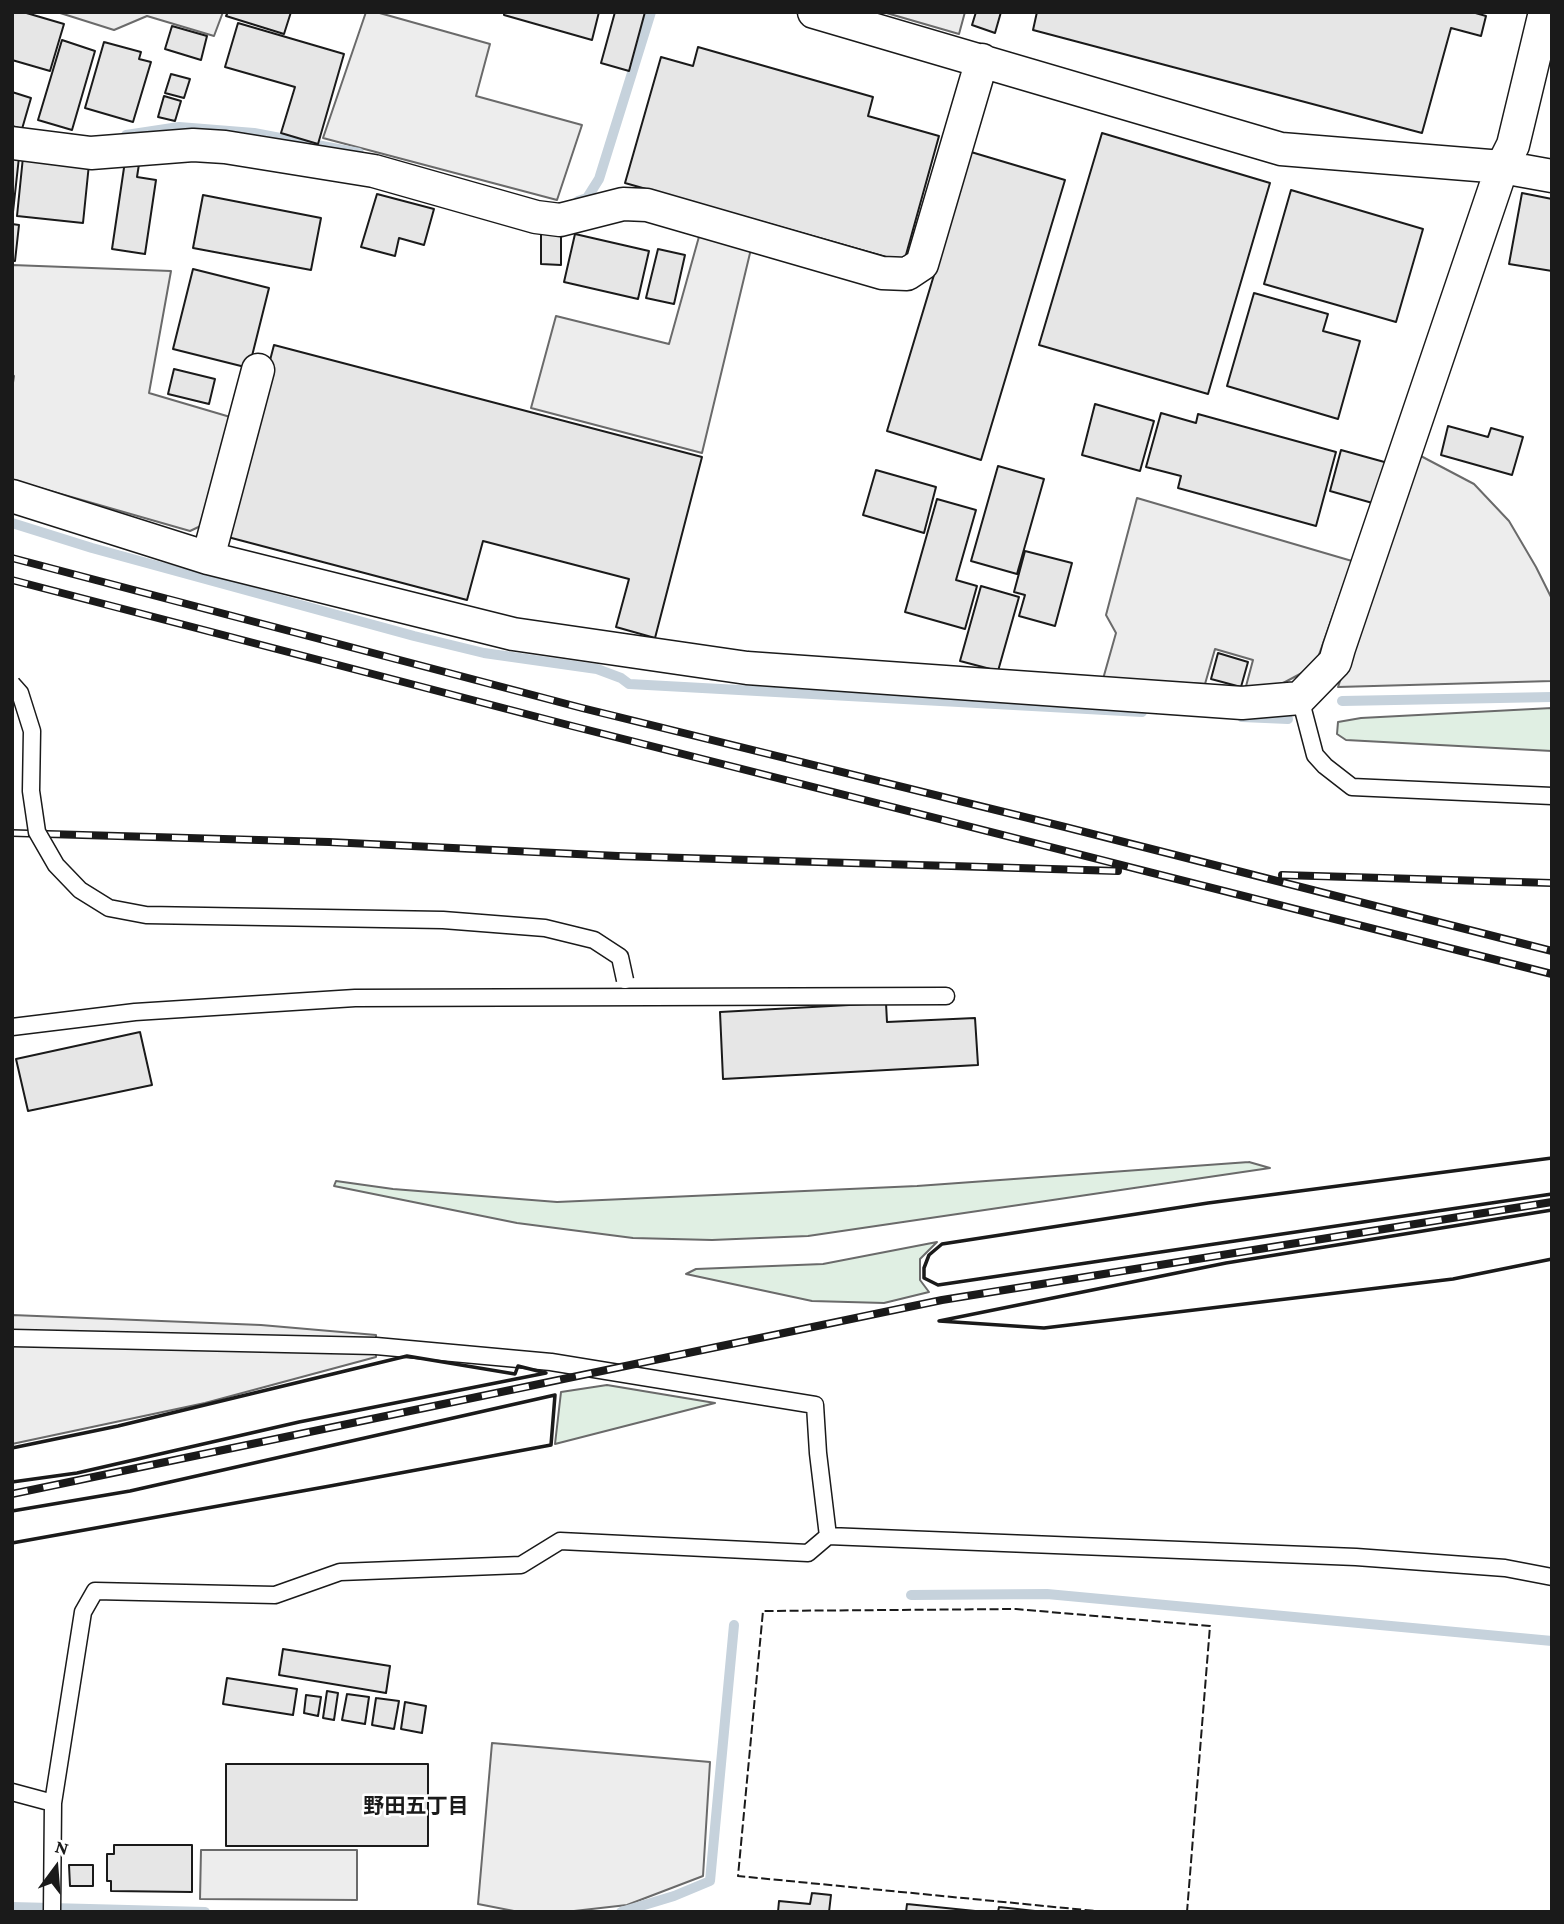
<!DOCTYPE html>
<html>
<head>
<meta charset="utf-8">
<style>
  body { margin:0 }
  #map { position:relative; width:1564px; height:1924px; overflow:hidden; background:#fff; font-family:"Crimson Pro",serif }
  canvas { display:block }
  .frame { position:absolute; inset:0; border:14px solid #1a1a1a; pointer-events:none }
  .north { position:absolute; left:21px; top:1833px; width:70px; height:70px; -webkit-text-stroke:5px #fff; paint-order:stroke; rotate:16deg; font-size:19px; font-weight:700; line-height:28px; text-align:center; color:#1a1a1a }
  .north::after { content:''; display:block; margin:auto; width:24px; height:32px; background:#1a1a1a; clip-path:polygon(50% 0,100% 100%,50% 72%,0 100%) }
</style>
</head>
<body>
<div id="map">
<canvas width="1564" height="1924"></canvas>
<div class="frame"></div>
<div class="north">N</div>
</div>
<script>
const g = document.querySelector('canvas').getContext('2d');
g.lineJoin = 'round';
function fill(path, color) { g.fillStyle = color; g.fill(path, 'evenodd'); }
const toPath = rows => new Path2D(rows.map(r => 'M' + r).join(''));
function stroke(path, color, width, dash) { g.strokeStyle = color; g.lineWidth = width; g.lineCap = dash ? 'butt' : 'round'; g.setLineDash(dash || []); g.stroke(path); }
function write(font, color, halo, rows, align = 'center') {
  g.font = font + ' "Crimson Pro","Noto Sans JP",serif'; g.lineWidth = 5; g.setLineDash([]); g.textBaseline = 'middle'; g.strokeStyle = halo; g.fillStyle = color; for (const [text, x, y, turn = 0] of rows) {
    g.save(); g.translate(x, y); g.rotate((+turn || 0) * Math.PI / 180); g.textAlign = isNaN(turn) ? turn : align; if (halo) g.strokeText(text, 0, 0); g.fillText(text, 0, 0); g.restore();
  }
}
const green = toPath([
  [1552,708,1552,751,1346,740,1337,734,1338,722,1361,718,1552,708],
  [1249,1162,1270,1168,808,1236,712,1240,633,1238,517,1223,334,1186,336,1181,393,1189,557,1202,917,1186,1249,1162],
  [937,1242,920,1259,920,1280,929,1292,884,1303,812,1301,686,1274,696,1269,823,1264,937,1242],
  [607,1385,715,1403,555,1444,561,1392,607,1385]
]);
const parking = toPath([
  [57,12,223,12,214,36,147,16,114,30,57,12],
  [366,12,376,12,490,44,476,96,582,125,557,200,323,138,366,12],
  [883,12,965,12,959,34,883,12],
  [700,233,751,249,702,453,531,408,556,316,669,344,700,233],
  [12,265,171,271,149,393,237,419,207,523,190,531,12,480,12,389,14,376,12,375,12,265],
  [1417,454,1474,484,1509,521,1536,567,1552,599,1552,681,1338,687,1417,454],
  [1137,498,1352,561,1315,666,1272,689,1245,690,1253,660,1215,649,1205,684,1103,679,1116,633,1106,615,1137,498],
  [12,1315,261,1325,376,1335,376,1357,205,1403,12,1444,12,1315],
  [492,1743,710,1762,703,1876,627,1905,574,1911,519,1912,478,1904,492,1743],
  [201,1850,357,1850,357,1900,200,1899,201,1850]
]);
const stream = toPath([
  [126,135,179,127,254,133,359,153],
  [578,201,587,198,599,179,651,12],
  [12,523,92,548,414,636,484,653,597,669,621,678,629,684,1142,712],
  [1342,701,1552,697],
  [1242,717,1288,719],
  [911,1595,1047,1594,1552,1641],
  [12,1907,205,1912],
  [621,1912,674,1896,710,1881,734,1625]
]);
const building = toPath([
  [13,12,23,12,64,24,50,71,12,60,13,12],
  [228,12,291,12,284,34,226,16,228,12],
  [504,12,599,12,592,40,504,15,504,12],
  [615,12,645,12,629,71,601,63,615,12],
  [976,12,1001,12,995,33,972,25,976,12],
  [1037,12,1472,12,1486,16,1481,36,1451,28,1422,133,1033,30,1037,12],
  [238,23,344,54,318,144,281,133,295,87,225,67,238,23],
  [172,26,207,36,201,60,165,49,172,26],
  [62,40,95,51,72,130,38,120,62,40],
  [104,42,141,52,139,59,151,62,133,122,85,108,104,42],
  [698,47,873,97,868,116,939,136,904,262,625,183,661,57,693,66,698,47],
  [171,74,190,79,184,98,165,93,171,74],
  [12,92,31,98,22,129,12,126,12,92],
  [164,96,181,101,175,121,158,117,164,96],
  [1102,133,1270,183,1208,394,1039,345,1102,133],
  [971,152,1065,180,981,460,887,431,971,152],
  [12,157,19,157,13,212,12,212,12,157],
  [23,157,89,164,83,223,17,216,23,157],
  [125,161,139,164,137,177,156,180,145,254,112,249,125,161],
  [1291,190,1423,229,1396,322,1264,284,1291,190],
  [1522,193,1552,199,1552,271,1509,264,1522,193],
  [377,194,434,209,424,245,399,238,395,256,361,247,377,194],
  [203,195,321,218,311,270,193,248,203,195],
  [12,224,19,225,15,261,12,261,12,224],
  [541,234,561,234,561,265,541,264,541,234],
  [575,234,649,251,638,299,564,282,575,234],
  [658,249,685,255,674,304,646,298,658,249],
  [193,269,269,288,249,368,173,349,193,269],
  [1254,293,1328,314,1323,331,1360,341,1338,419,1227,386,1254,293],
  [274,345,702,457,655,638,616,627,629,579,483,541,467,600,224,536,274,345],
  [174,369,215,379,209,404,168,394,174,369],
  [1095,404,1154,421,1140,471,1082,455,1095,404],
  [1161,413,1196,423,1198,414,1336,452,1316,526,1178,488,1181,476,1146,467,1161,413],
  [1448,426,1488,437,1491,428,1523,437,1512,475,1441,455,1448,426],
  [1341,450,1388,463,1376,504,1330,491,1341,450],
  [998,466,1044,479,1017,574,971,561,998,466],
  [876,470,936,487,924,533,863,515,876,470],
  [937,499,976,510,956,580,977,586,965,629,905,612,937,499],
  [1025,551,1072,563,1055,626,1019,616,1025,595,1014,592,1025,551],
  [981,586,1019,597,998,671,960,661,981,586],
  [1218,653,1248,662,1241,687,1211,679,1218,653],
  [886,1003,887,1022,975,1018,978,1065,723,1079,720,1012,886,1003],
  [140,1032,152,1085,28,1111,16,1059,140,1032],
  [283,1649,390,1666,386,1693,279,1675,283,1649],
  [227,1678,297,1689,293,1715,223,1704,227,1678],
  [327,1691,338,1693,334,1720,323,1718,327,1691],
  [347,1694,369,1697,365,1724,342,1720,347,1694],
  [306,1695,321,1697,318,1716,304,1713,306,1695],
  [376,1698,399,1701,394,1729,372,1725,376,1698],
  [405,1702,426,1706,422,1733,401,1729,405,1702],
  [226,1764,428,1764,428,1846,226,1846,226,1764],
  [114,1845,192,1845,192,1892,111,1891,111,1881,107,1881,107,1854,114,1854,114,1845],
  [69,1865,93,1865,93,1886,70,1886,69,1865],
  [812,1893,831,1895,829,1912,778,1912,779,1901,810,1904,812,1893],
  [907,1904,985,1912,906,1912,907,1904],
  [999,1907,1035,1911,1035,1912,998,1912,999,1907]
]);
const service = toPath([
  [1300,698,1315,755,1325,766,1352,787,1552,796],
  [12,1027,135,1012,355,998,946,996],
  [12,1338,376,1346,551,1362,815,1405,818,1453,828,1536,808,1553,560,1541,521,1565,340,1572,275,1595,95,1591,83,1612,53,1803,52,1912],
  [828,1536,1356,1557,1505,1568,1552,1577],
  [12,1792,53,1803]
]);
const minor = toPath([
  [814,12,1281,149,1502,167,1552,176],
  [12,143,91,153,193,145,225,147,374,171,536,217,560,220,623,204,647,205,882,273,907,274,922,264,982,60],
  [12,496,208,558,513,634,747,668,1242,703,1300,698,1335,662,1339,648,1502,167,1513,145,1545,12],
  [208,558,258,370]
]);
const rail = toPath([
  [12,558,582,708,1065,827,1552,951],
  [12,580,572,726,1552,974],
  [12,833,329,842,618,856,1118,871],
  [1282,875,1552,883],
  [12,1494,942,1300,1552,1202]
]);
const serviceBridge = toPath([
  [12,684,20,693,32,731,31,791,37,832,56,865,80,890,109,908,146,915,443,920,545,928,594,940,620,957,625,980]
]);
const fence = toPath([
  [1106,1912,738,1876,763,1611,1016,1609,1210,1626,1187,1912]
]);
const wall = toPath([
  [1552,1158,1208,1203,942,1244,929,1255,924,1268,924,1278,938,1285,1552,1194],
  [1552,1210,1226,1263,939,1321,1044,1328,1453,1279,1552,1259],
  [12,1448,118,1426,407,1356,515,1374,518,1366,546,1373,299,1422,77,1473,12,1482],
  [12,1511,130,1491,555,1395,551,1445,330,1486,12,1543]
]);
const neighbourhoodNames = [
  ["野田五丁目",416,1807]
];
fill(green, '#e0efe3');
stroke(green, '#6a6a6a', 2);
fill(parking, '#ededed');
stroke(parking, '#6a6a6a', 2);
stroke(stream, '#c6d2dc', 10);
fill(building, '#e6e6e6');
stroke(building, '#1a1a1a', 2);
stroke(service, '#1a1a1a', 19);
stroke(minor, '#1a1a1a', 35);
stroke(service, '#fff', 16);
stroke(minor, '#fff', 32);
stroke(rail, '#1a1a1a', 8);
stroke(rail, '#fff', 5, [16]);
stroke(serviceBridge, '#1a1a1a', 19, []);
stroke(serviceBridge, '#fff', 16);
stroke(fence, '#1a1a1a', 2, [9, 3.5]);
stroke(wall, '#1a1a1a', 3.5);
write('bold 21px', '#1a1a1a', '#fff', neighbourhoodNames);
</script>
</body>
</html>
